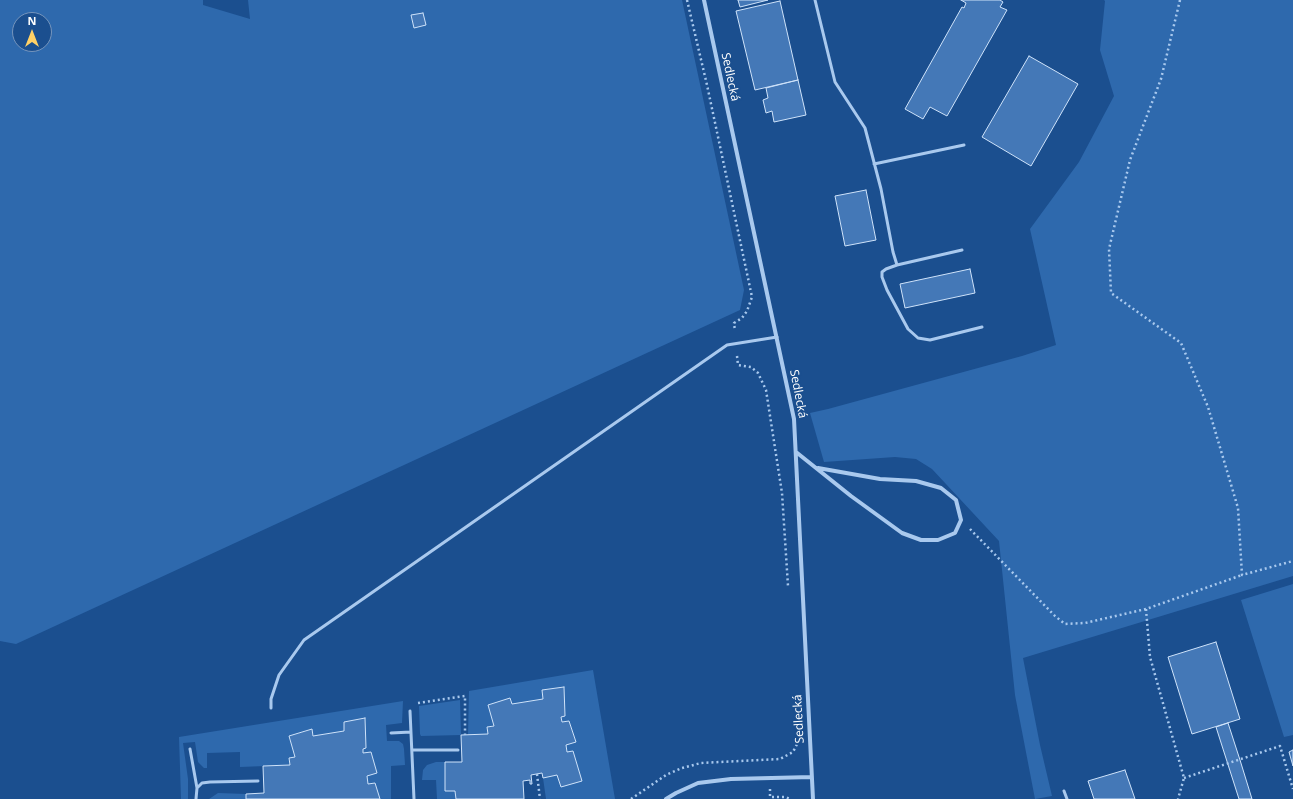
<!DOCTYPE html>
<html>
<head>
<meta charset="utf-8">
<style>
  body { margin:0 }
  #map { position:relative; width:1293px; height:799px; overflow:hidden; background:#1b4f8f; font-family:"Open Sans",sans-serif }
  canvas { display:block }
  .north { position:absolute; left:12px; top:12px; width:40px; height:40px; box-sizing:border-box; background:#1b4f8f; border:1px solid #7695bc; border-radius:50%; rotate:0deg; font-size:11px; font-weight:700; line-height:16px; text-align:center; color:#fff }
  .north::after { content:''; display:block; margin:auto; width:14px; height:18px; background:#ffd166; clip-path:polygon(50% 0,100% 100%,50% 72%,0 100%) }
</style>
</head>
<body>
<div id="map">
<canvas width="1293" height="799"></canvas>
<div class="north">N</div>
</div>
<script>
const g = document.querySelector('canvas').getContext('2d');
g.lineJoin = 'round';
function fill(path, color) { g.fillStyle = color; g.fill(path, 'evenodd'); }
const toPath = rows => new Path2D(rows.map(r => 'M' + r).join(''));
function stroke(path, color, width, dash) { g.strokeStyle = color; g.lineWidth = width; g.lineCap = dash ? 'butt' : 'round'; g.setLineDash(dash || []); g.stroke(path); }
function write(font, color, halo, rows, align = 'center') {
  g.font = font + ' "Open Sans",sans-serif'; g.lineWidth = 4; g.setLineDash([]); g.textBaseline = 'middle'; g.strokeStyle = halo; g.fillStyle = color; for (const [text, x, y, turn = 0] of rows) {
    g.save(); g.translate(x, y); g.rotate((+turn || 0) * Math.PI / 180); g.textAlign = isNaN(turn) ? turn : align; if (halo) g.strokeText(text, 0, 0); g.fillText(text, 0, 0); g.restore();
  }
}
const green = toPath([
  [0,0,203,0,203,5,250,19,248,0,682,0,744,290,740,310,16,644,0,641],
  [20,20,44,20,44,44,20,44],
  [1104,0,1293,0,1293,576,1023,658,1040,745,1052,796,1035,799,1015,695,999,541,932,469,916,459,895,457,824,462,810,413,828,409,1022,356,1056,345,1030,229,1079,162,1114,96,1100,50,1105,1],
  [1293,584,1293,735,1284,737,1241,600],
  [593,670,615,799,546,799,543,778,557,775,582,781,573,752,567,752,566,745,576,742,569,721,562,722,561,717,565,716,564,687,543,690,543,699,512,704,510,698,488,705,494,725,487,727,488,734,468,735,469,691],
  [460,700,461,735,421,736,420,734,419,706],
  [403,701,402,723,386,725,387,741,399,741,403,744,404,749,405,765,391,766,391,799,380,799,375,783,368,784,367,776,377,773,371,752,363,753,363,749,366,748,365,718,344,722,344,731,314,736,311,729,289,736,295,757,289,758,290,765,240,767,240,752,207,753,207,768,204,768,198,762,195,742,183,743,188,779,188,799,181,799,179,737],
  [436,762,445,762,445,791,455,791,456,799,437,799,436,780,422,780,423,770,427,765],
  [218,793,246,794,246,799,209,799]
]);
const building = toPath([
  [738,0,768,0,740,7,738,0],
  [961,0,1000,0,1003,2,1000,7,1007,10,947,116,930,107,923,119,905,109,962,7,964,8,966,3,961,0],
  [780,1,798,80,755,90,736,11,780,1],
  [423,13,426,25,414,28,411,15,423,13],
  [1029,56,1078,84,1031,166,982,137,1029,56],
  [798,80,806,115,774,122,772,111,766,113,763,100,768,98,766,88,798,80],
  [866,190,876,240,845,246,835,196,866,190],
  [970,269,975,293,905,308,900,284,970,269],
  [1216,642,1240,719,1192,734,1168,657,1216,642],
  [564,687,565,716,561,717,562,722,569,721,576,742,566,745,567,752,573,751,582,781,561,787,557,775,543,778,542,773,531,775,532,784,530,784,530,780,523,781,524,799,456,799,455,791,445,791,445,762,462,762,461,735,488,734,487,727,494,726,488,705,510,698,512,704,543,699,542,690,564,687],
  [365,718,366,748,363,749,363,753,371,752,377,773,367,776,368,784,375,783,380,799,246,799,246,794,264,793,263,766,290,765,289,758,295,757,289,736,312,729,313,736,344,731,344,722,365,718],
  [1228,723,1240,760,1252,799,1239,799,1216,727,1228,723],
  [1293,750,1293,766,1289,752,1293,750],
  [1125,770,1135,799,1094,799,1088,781,1125,770]
]);
const path = toPath([
  [687,0,707,85,752,297,747,311,742,318,734,323,735,331],
  [1180,0,1161,79,1130,160,1109,249,1111,293,1181,343,1208,407,1238,508,1242,575,1293,561],
  [737,356,738,365,751,367,758,373,766,390,782,493,788,586],
  [970,529,1055,616,1065,624,1085,623,1146,609,1242,575],
  [1146,609,1150,657,1184,778,1178,799],
  [418,703,465,696,465,735],
  [537,774,540,799],
  [1184,778,1280,746,1293,789],
  [770,789,770,797,785,797,790,799],
  [631,799,666,775,682,768,701,763,780,759,793,752,797,744]
]);
const service = toPath([
  [815,0,835,82,865,128,881,189,893,252,897,265,962,250],
  [874,164,964,145],
  [897,265,886,269,882,272,882,277,887,290,908,329,918,338,930,340,982,327],
  [271,708,271,699,279,675,304,640,727,345,777,337],
  [410,711,414,799],
  [391,733,411,732],
  [190,749,197,788],
  [412,750,458,750],
  [1064,791,1067,799],
  [196,799,197,788,202,783,210,782,258,781]
]);
const minor = toPath([
  [704,0,794,419,813,799],
  [796,452,851,496,902,533,921,540,938,540,955,533,961,520,956,500,941,488,916,481,880,479,818,468],
  [666,799,676,793,698,783,731,779,812,777]
]);
const streetNames = [
  ["Sedlecká",730,77,78],
  ["Sedlecká",798,394,79],
  ["Sedlecká",799,719,-93]
];
fill(green, '#2e69ad');
fill(building, '#4478b7');
stroke(building, '#cfe3fa', 1);
stroke(path, '#a9c9ee', 2.5, [2, 3]);
stroke(service, '#a9c9ee', 3);
stroke(minor, '#a9c9ee', 4);
write('12px', '#fff', '#1b4f8f', streetNames);
</script>
</body>
</html>
